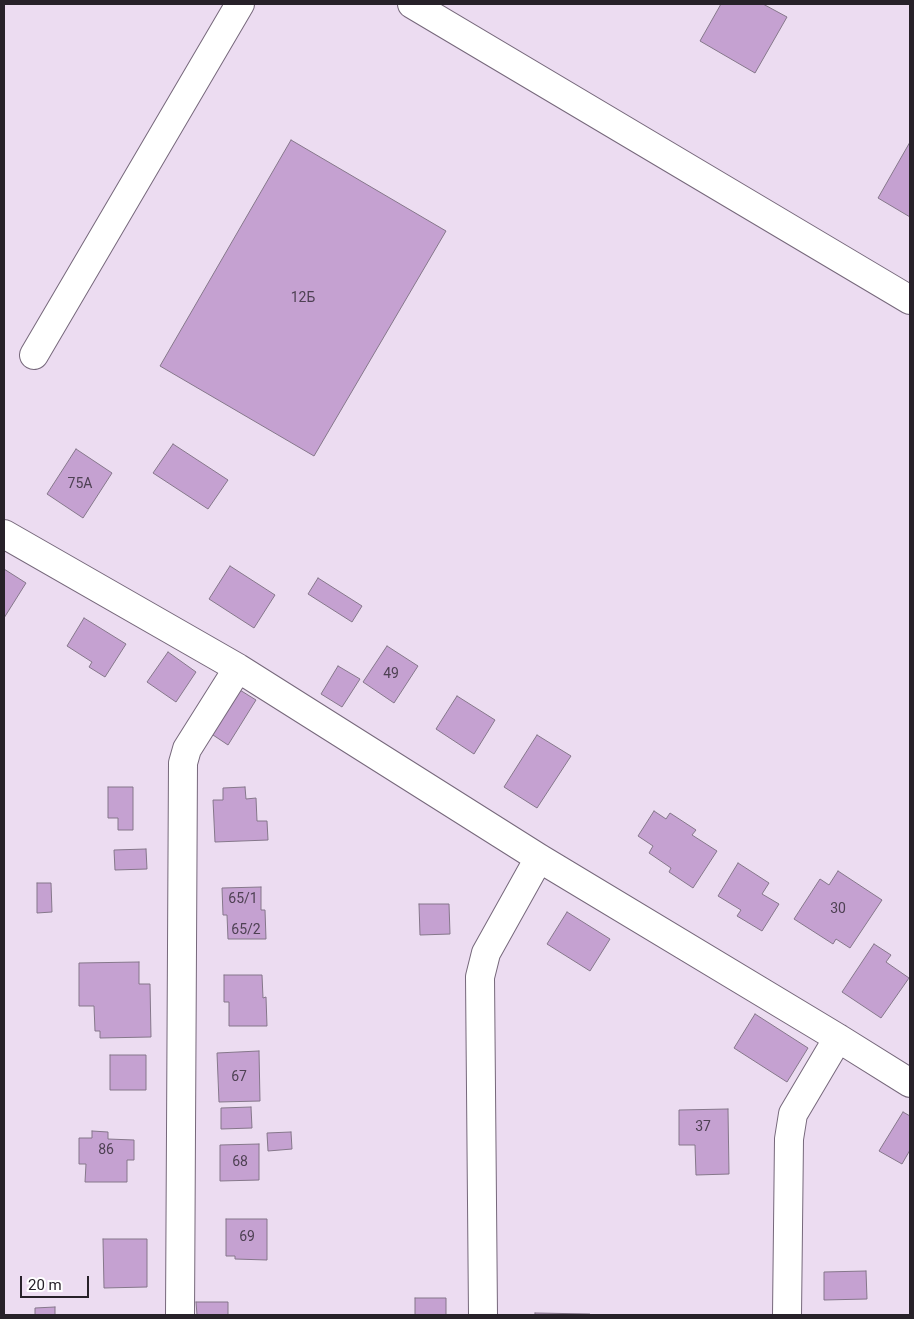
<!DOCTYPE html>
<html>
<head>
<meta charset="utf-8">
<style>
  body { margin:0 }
  #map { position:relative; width:914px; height:1319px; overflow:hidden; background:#ecdcf1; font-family:Roboto,sans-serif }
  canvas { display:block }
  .frame { position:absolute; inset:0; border:5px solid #272129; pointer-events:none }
  .scale { position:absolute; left:20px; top:1276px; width:69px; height:22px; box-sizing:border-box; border:2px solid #272129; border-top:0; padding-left:6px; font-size:15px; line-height:18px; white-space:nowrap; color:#272129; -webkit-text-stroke:4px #fff; paint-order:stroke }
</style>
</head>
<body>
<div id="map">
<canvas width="914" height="1319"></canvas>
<div class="frame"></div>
<div class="scale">20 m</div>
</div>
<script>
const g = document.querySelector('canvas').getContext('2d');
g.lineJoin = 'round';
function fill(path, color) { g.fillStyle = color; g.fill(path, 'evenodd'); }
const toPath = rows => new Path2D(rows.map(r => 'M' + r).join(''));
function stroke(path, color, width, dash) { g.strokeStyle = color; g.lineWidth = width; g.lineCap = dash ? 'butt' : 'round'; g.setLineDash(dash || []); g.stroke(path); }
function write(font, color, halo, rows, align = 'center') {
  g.font = font + ' Roboto,sans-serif'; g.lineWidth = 4; g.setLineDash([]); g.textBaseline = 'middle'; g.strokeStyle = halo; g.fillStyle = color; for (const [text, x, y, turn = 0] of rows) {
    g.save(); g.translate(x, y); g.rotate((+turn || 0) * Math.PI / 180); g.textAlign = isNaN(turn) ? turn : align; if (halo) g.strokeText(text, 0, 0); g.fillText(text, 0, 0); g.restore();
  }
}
const building = toPath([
  [721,4,763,4,787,17,755,73,700,41,721,4],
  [291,140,446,231,314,456,160,366,291,140],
  [910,142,910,217,878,198,910,142],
  [173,444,228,480,208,509,153,473,173,444],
  [76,449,112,473,83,518,47,494,76,449],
  [230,566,275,595,254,628,209,599,230,566],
  [4,569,26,583,4,618,4,569],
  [318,578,362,606,352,622,308,594,318,578],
  [84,618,126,644,105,677,89,667,92,662,67,646,84,618],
  [387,646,418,666,394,703,363,682,387,646],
  [168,652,196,672,176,702,147,682,168,652],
  [338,666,360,679,342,707,321,694,338,666],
  [235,687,256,700,228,745,207,731,235,687],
  [457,696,495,720,474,754,436,729,457,696],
  [537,735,571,756,537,808,504,787,537,735],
  [108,787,133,787,133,830,118,830,118,818,108,818,108,787],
  [245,787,246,799,256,798,257,821,267,821,268,840,215,842,213,800,223,800,223,788,245,787],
  [654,811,666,819,670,813,696,830,692,835,717,851,693,888,669,872,671,868,649,853,653,846,638,836,654,811],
  [146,849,147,869,115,870,114,850,146,849],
  [738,863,769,883,762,894,779,904,762,931,737,916,741,910,718,896,738,863],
  [838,871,882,900,850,948,836,939,833,944,794,919,820,879,829,885,838,871],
  [37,883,51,883,52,912,37,913,37,883],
  [261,887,261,910,265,910,266,939,228,939,227,915,223,915,222,888,261,887],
  [419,904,449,904,450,934,420,935,419,904],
  [567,912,610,939,590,971,547,944,567,912],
  [874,944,891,955,886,962,909,978,881,1018,842,992,874,944],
  [139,962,139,984,150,984,151,1037,100,1038,100,1031,95,1031,94,1006,79,1006,79,963,139,962],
  [224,975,262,975,263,998,266,997,267,1026,229,1026,229,1002,224,1002,224,975],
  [755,1014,808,1048,787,1082,734,1048,755,1014],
  [259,1051,260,1101,219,1102,217,1053,259,1051],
  [110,1055,146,1055,146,1090,110,1090,110,1055],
  [251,1107,252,1128,221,1129,221,1108,251,1107],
  [728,1109,729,1174,696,1175,695,1145,679,1145,679,1110,728,1109],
  [903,1112,910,1116,910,1150,902,1164,879,1151,903,1112],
  [92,1131,108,1132,108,1139,134,1140,134,1160,127,1160,127,1182,85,1182,86,1164,79,1164,79,1138,92,1138,92,1131],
  [291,1132,292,1149,268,1151,267,1133,291,1132],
  [259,1144,259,1180,220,1181,220,1145,259,1144],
  [226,1219,267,1219,267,1260,235,1259,235,1256,226,1256,226,1219],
  [103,1239,147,1239,147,1287,104,1288,103,1239],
  [866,1271,867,1299,824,1300,824,1272,866,1271],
  [415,1298,446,1298,446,1315,415,1315,415,1298],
  [196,1302,228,1302,228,1315,197,1315,196,1302],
  [55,1307,55,1315,35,1315,35,1308,55,1307],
  [535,1313,590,1314,590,1315,535,1315,535,1313]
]);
const minor = toPath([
  [412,4,910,300],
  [34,355,240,4],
  [4,534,238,668,539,858,838,1038,910,1083],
  [180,1315,183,763,187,749,238,668],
  [483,1315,480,977,486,953,539,858],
  [787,1315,789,1139,793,1114,838,1038]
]);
const numberNames = [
  ["12Б",303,298],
  ["75А",80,484],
  ["49",391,674],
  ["65/1",243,899],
  ["30",838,909],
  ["65/2",246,930],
  ["67",239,1077],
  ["37",703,1127],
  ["86",106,1150],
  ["68",240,1162],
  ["69",247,1237]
];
fill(building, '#c5a1d1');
stroke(building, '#85778a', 1);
stroke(minor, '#76687b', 30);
stroke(minor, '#fff', 28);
write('14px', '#4e4153', null, numberNames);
</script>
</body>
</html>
